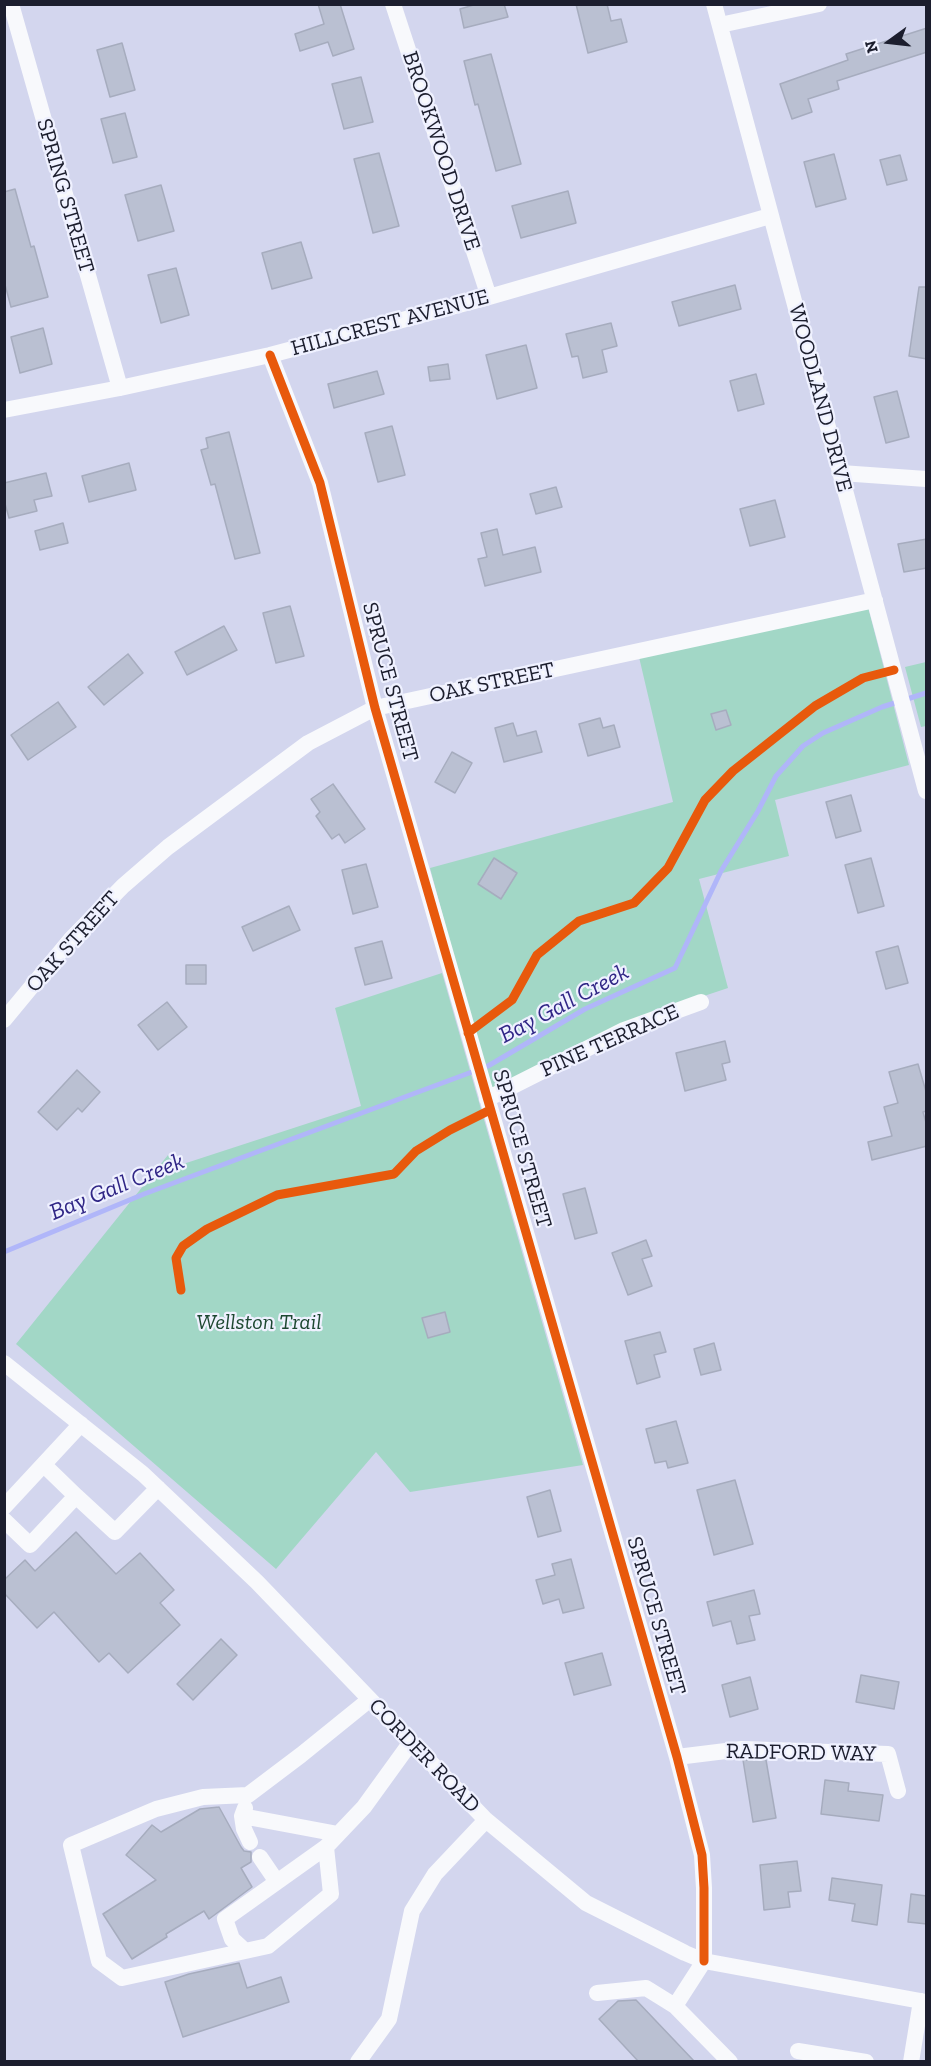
<!DOCTYPE html>
<html>
<head>
<meta charset="utf-8">
<style>
  body { margin:0 }
  #map { position:relative; width:931px; height:2066px; overflow:hidden; background:#d3d6ee; font-family:"Zilla Slab",serif }
  canvas { display:block }
  .frame { position:absolute; inset:0; border:6px solid #1c1e2e; pointer-events:none }
  .north { position:absolute; left:859px; top:12px; width:60px; height:60px; -webkit-text-stroke:4px #eff1ff; paint-order:stroke; rotate:255deg; font-size:16px; font-weight:700; line-height:24px; text-align:center; color:#1c1e2e }
  .north::after { content:''; display:block; margin:auto; width:21px; height:27px; background:#1c1e2e; clip-path:polygon(50% 0,100% 100%,50% 72%,0 100%) }
</style>
</head>
<body>
<div id="map">
<canvas width="931" height="2066"></canvas>
<div class="frame"></div>
<div class="north">N</div>
</div>
<script>
const g = document.querySelector('canvas').getContext('2d');
g.lineJoin = 'round';
function fill(path, color) { g.fillStyle = color; g.fill(path, 'evenodd'); }
const toPath = rows => new Path2D(rows.map(r => 'M' + r).join(''));
function stroke(path, color, width, dash) { g.strokeStyle = color; g.lineWidth = width; g.lineCap = dash ? 'butt' : 'round'; g.setLineDash(dash || []); g.stroke(path); }
function write(font, color, halo, rows, align = 'center') {
  g.font = font + ' "Zilla Slab",serif'; g.lineWidth = 4.5; g.setLineDash([]); g.textBaseline = 'middle'; g.strokeStyle = halo; g.fillStyle = color; for (const [text, x, y, turn = 0] of rows) {
    g.save(); g.translate(x, y); g.rotate((+turn || 0) * Math.PI / 180); g.textAlign = isNaN(turn) ? turn : align; if (halo) g.strokeText(text, 0, 0); g.fillText(text, 0, 0); g.restore();
  }
}
const green = toPath([
  [868,607,909,765,775,800,789,856,699,879,728,988,617,1025,490,1092,430,868,673,802,639,657],
  [926,662,926,726,921,727,905,667],
  [442,973,583,1465,410,1492,376,1452,276,1569,16,1344,168,1155,177,1166,361,1106,335,1008]
]);
const stream = toPath([
  [4,1252,144,1194,488,1066,585,1009,675,968,721,871,758,811,776,776,786,765,803,746,823,733,882,707,926,693]
]);
const building = toPath([
  [318,4,340,4,354,49,333,56,328,42,300,51,295,34,324,24,318,4],
  [477,4,504,4,508,17,464,28,460,9,477,4],
  [576,4,607,4,611,21,621,19,627,42,588,53,576,4],
  [927,28,927,52,837,81,839,89,808,99,812,112,792,119,780,84,848,60,846,54,927,28],
  [122,43,135,90,110,97,97,50,122,43],
  [491,54,521,164,496,171,478,104,475,105,464,61,491,54],
  [361,77,373,122,344,129,332,84,361,77],
  [125,113,137,157,113,163,101,119,125,113],
  [379,153,399,226,373,233,354,159,379,153],
  [834,154,846,199,816,207,804,162,834,154],
  [900,155,907,180,887,185,880,160,900,155],
  [161,185,174,231,138,241,125,195,161,185],
  [15,189,31,247,34,246,48,297,11,307,4,281,4,192,15,189],
  [568,191,576,223,521,238,512,206,568,191],
  [301,242,312,278,272,289,262,253,301,242],
  [176,268,189,315,161,323,148,275,176,268],
  [735,285,741,309,679,326,672,302,735,285],
  [919,287,927,287,927,359,909,356,919,287],
  [611,323,617,346,602,350,607,372,583,378,578,356,572,357,566,334,611,323],
  [43,328,52,364,20,373,11,337,43,328],
  [526,345,537,388,497,399,486,355,526,345],
  [448,364,450,379,430,381,428,367,448,364],
  [377,371,384,394,334,408,328,384,377,371],
  [756,374,764,404,738,411,730,381,756,374],
  [897,391,909,437,886,443,874,397,897,391],
  [392,426,405,475,378,482,365,433,392,426],
  [229,432,260,553,235,559,215,484,211,485,201,450,208,448,206,438,229,432],
  [129,463,136,490,89,502,82,476,129,463],
  [46,473,52,496,34,500,37,511,9,518,4,500,4,483,46,473],
  [556,487,562,507,536,514,530,494,556,487],
  [775,500,785,537,750,546,740,509,775,500],
  [63,523,68,543,40,550,35,531,63,523],
  [497,529,503,555,535,547,541,572,485,586,478,559,487,557,481,533,497,529],
  [927,539,927,568,904,572,898,544,927,539],
  [290,606,304,656,276,663,263,613,290,606],
  [224,626,237,650,187,675,175,652,224,626],
  [128,654,143,673,104,705,88,687,128,654],
  [58,702,76,727,28,760,11,735,58,702],
  [726,710,731,725,716,730,711,714,726,710],
  [600,718,603,728,614,725,620,747,588,756,579,724,600,718],
  [513,723,517,736,536,731,542,752,504,762,495,728,513,723],
  [452,752,472,763,455,793,435,782,452,752],
  [333,784,365,829,345,843,339,834,332,839,316,816,320,812,311,799,333,784],
  [851,795,861,831,836,838,826,802,851,795],
  [494,858,517,873,501,899,478,884,494,858],
  [871,858,884,906,858,913,845,865,871,858],
  [366,864,378,907,353,914,342,870,366,864],
  [289,906,300,930,253,951,242,927,289,906],
  [382,941,392,978,365,985,355,948,382,941],
  [898,946,908,983,886,989,876,952,898,946],
  [186,965,206,965,206,984,186,984,186,965],
  [167,1002,187,1027,158,1050,138,1025,167,1002],
  [725,1041,730,1062,722,1064,726,1080,685,1091,676,1053,725,1041],
  [918,1064,927,1095,927,1111,923,1112,927,1126,927,1146,872,1160,868,1142,892,1136,884,1107,898,1103,889,1072,918,1064],
  [77,1070,100,1092,82,1112,78,1108,57,1130,38,1112,77,1070],
  [585,1188,597,1233,575,1239,563,1194,585,1188],
  [646,1240,652,1256,642,1259,652,1286,628,1295,612,1253,646,1240],
  [445,1312,450,1332,428,1338,422,1318,445,1312],
  [660,1332,666,1352,654,1355,660,1377,637,1384,625,1341,660,1332],
  [714,1343,721,1370,701,1375,694,1349,714,1343],
  [676,1421,688,1463,668,1468,666,1461,655,1463,646,1429,676,1421],
  [735,1480,753,1544,714,1555,697,1490,735,1480],
  [550,1490,561,1531,538,1537,527,1497,550,1490],
  [76,1532,116,1574,140,1553,174,1590,160,1603,180,1625,128,1673,109,1653,99,1662,54,1612,37,1628,4,1593,4,1580,25,1560,35,1571,76,1532],
  [571,1559,584,1608,563,1613,559,1599,543,1604,536,1580,555,1575,552,1564,571,1559],
  [754,1590,760,1614,749,1616,755,1640,737,1644,731,1621,713,1626,707,1602,754,1590],
  [221,1639,237,1655,193,1700,177,1684,221,1639],
  [602,1653,611,1685,574,1695,565,1663,602,1653],
  [861,1675,899,1682,894,1709,856,1702,861,1675],
  [750,1677,758,1709,730,1717,722,1685,750,1677],
  [743,1760,766,1760,776,1818,753,1822,743,1760],
  [825,1780,849,1783,848,1791,883,1795,879,1821,821,1814,825,1780],
  [219,1807,241,1847,244,1851,251,1852,251,1862,241,1868,252,1887,209,1919,204,1911,166,1934,167,1937,132,1959,103,1914,156,1880,126,1855,152,1825,161,1832,200,1809,219,1807],
  [797,1861,801,1891,788,1892,790,1907,764,1910,760,1865,797,1861],
  [832,1878,882,1885,877,1925,852,1921,855,1904,829,1900,832,1878],
  [911,1894,927,1896,927,1924,908,1922,911,1894],
  [239,1963,247,1988,281,1977,289,2002,183,2037,165,1982,189,1974,239,1963],
  [636,2000,694,2061,638,2061,599,2019,618,2001,636,2000]
]);
const minor = toPath([
  [11,4,120,388],
  [393,4,489,297],
  [714,4,926,791],
  [720,25,819,4],
  [270,355,320,483,375,708,677,1757,702,1855,704,1888,704,1961,675,2006,646,1988,597,1993],
  [4,410,120,388,270,355,489,297,770,216],
  [841,473,926,479],
  [4,1020,71,939,123,886,168,847,308,743,375,708,875,600],
  [487,1099,624,1030,701,1002],
  [4,1363,143,1474,257,1582,486,1820,586,1903,685,1953,704,1961,926,2002],
  [44,1465,76,1496],
  [4,1507,81,1424],
  [4,1520,30,1545,76,1496,115,1532,158,1488],
  [677,1757,742,1749,888,1754,898,1791],
  [245,1808,242,1816,244,1829,250,1842],
  [242,1816,338,1834],
  [326,1847,364,1807,411,1742],
  [260,1857,277,1882],
  [245,1951,232,1939,225,1919,326,1847,331,1894,268,1946,122,1978,99,1961,71,1845,156,1809,203,1797,248,1795,301,1755,369,1700],
  [675,2006,730,2062],
  [798,2051,866,2062],
  [358,2062,389,2019,412,1911,435,1874,486,1820],
  [911,2062,921,2001]
]);
const cycleway = toPath([
  [270,355,320,483,375,708,677,1757,702,1855,704,1888,704,1961],
  [468,1033,512,1000,537,955,579,921,634,903,668,868,705,800,733,771,815,706,863,678,894,670],
  [181,1290,176,1258,183,1246,207,1229,277,1195,394,1174,416,1151,450,1130,490,1110]
]);
const streetNames = [
  ["BROOKWOOD DRIVE",441,151,72],
  ["SPRING STREET",65,196,74],
  ["HILLCREST AVENUE",390,323,-15],
  ["WOODLAND DRIVE",820,398,75],
  ["SPRUCE STREET",390,682,75],
  ["OAK STREET",492,683,-12],
  ["OAK STREET",73,942,-48],
  ["PINE TERRACE",610,1041,-24],
  ["SPRUCE STREET",522,1149,74],
  ["SPRUCE STREET",656,1616,74],
  ["RADFORD WAY",801,1753,1],
  ["CORDER ROAD",424,1756,46]
];
const parkNames = [
  ["Wellston Trail",259,1323]
];
const waterNames = [
  ["Bay Gall Creek",564,1004,-28],
  ["Bay Gall Creek",117,1187,-22]
];
fill(green, '#a2d7c6');
stroke(stream, '#b0b6f9', 5);
fill(building, '#bac0d2');
stroke(building, '#a6acbe', 1.5);
stroke(minor, '#f8f9fc', 16);
stroke(cycleway, '#e8590c', 9);
write('22px', '#1c1e2e', '#eff1ff', streetNames);
write('italic 22px', '#1d4832', '#eff1ff', parkNames);
write('italic 24px', '#302686', '#eff1ff', waterNames);
</script>
</body>
</html>
